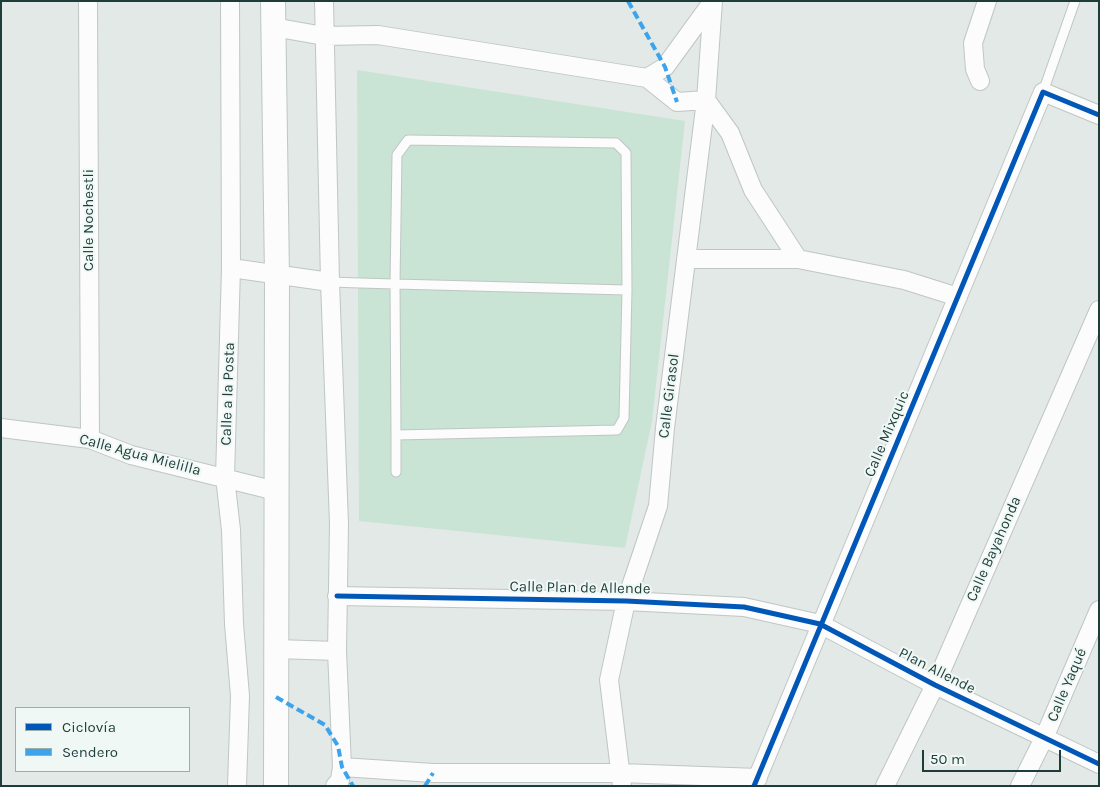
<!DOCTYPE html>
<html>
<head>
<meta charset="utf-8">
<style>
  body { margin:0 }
  #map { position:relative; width:1100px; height:787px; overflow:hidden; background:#e2e9e7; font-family:Karla,sans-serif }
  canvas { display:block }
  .frame { position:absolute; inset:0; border:2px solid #1e3d39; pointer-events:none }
  .legend { position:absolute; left:15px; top:707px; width:175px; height:65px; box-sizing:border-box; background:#f0f8f5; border:1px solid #9cadaa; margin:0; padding:6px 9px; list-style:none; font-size:15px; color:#1e3d39 }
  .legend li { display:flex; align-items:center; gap:10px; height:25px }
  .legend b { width:25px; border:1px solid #9cadaa }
  .scale { position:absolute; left:922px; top:750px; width:139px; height:22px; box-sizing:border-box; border:2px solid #1e3d39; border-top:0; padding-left:6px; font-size:15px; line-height:18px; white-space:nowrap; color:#1e3d39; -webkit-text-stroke:4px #f0f8f5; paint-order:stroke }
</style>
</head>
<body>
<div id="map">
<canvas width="1100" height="787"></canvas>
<div class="frame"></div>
<ul class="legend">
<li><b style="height:6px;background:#0057b8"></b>Ciclovía</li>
<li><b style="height:6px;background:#3da4ec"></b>Sendero</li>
</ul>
<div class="scale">50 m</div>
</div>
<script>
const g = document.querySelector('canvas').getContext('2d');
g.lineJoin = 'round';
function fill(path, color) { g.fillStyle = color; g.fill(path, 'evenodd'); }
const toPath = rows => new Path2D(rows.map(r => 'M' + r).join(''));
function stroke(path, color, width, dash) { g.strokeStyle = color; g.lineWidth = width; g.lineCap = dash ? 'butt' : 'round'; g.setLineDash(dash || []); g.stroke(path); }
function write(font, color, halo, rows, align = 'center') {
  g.font = font + ' Karla,sans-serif'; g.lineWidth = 4; g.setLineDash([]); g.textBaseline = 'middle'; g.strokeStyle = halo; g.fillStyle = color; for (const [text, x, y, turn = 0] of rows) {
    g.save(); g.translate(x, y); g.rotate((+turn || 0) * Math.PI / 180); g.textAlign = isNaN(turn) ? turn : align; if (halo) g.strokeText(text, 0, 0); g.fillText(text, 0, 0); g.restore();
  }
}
const green = toPath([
  [357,70,685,121,652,421,625,548,359,521]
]);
const lane = toPath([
  [1043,92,1075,1],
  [330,282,360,283,395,284,627,290,624,418,617,430,396,435,395,284,397,155,408,140,616,143,626,153,627,290],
  [396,472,396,435]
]);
const street = toPath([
  [88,1,90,439],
  [230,1,231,268,225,477,231,530,234,624,240,696,237,786],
  [324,1,330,282,339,524,337,651,342,767],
  [273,27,324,36,378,35,647,78,677,102,706,100,730,133,753,190,798,259,904,280,958,297],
  [647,78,665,67,713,1],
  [980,81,975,69,973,43,987,1],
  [686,259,798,259],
  [231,268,330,282],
  [1,428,90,439,131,455,276,491],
  [337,596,626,601,744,607,820,624,935,685,1099,764],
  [276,649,337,651],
  [335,786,340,780,342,767,433,773,620,773,758,778],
  [622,786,609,680,626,601,658,506,665,428,706,100,713,1],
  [754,786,1043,92,1099,115],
  [885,786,935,685,1099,310],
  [1020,786,1044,738,1099,610]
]);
const secondary = toPath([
  [273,1,277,276,276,786]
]);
const quiet = toPath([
  [628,1,665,67,677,102],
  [276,697,325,725,338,746,342,767,353,786],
  [425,786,433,773]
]);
const cycleway = toPath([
  [337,596,626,601,744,607,820,624,935,685,1099,764],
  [754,786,1043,92,1099,115]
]);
const streetNames = [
  ["Calle Nochestli",89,220,-90],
  ["Calle a la Posta",228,394,-88],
  ["Calle Girasol",669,396,-83],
  ["Calle Mixquic",887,434,-67],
  ["Calle Agua Mielilla",140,455,15],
  ["Calle Bayahonda",994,549,-66],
  ["Calle Plan de Allende",580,588,1],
  ["Plan Allende",937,671,27],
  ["Calle Yaqué",1067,685,-67]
];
fill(green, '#c9e4d5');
stroke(lane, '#bfc6c4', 11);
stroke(street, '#bfc6c4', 20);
stroke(secondary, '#bdc7c4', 26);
stroke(lane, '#fbfcfb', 9);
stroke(street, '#fbfcfb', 18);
stroke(secondary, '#fbfcfb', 24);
stroke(quiet, '#3da4ec', 4, [8, 4]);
stroke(cycleway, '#0057b8', 5);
write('15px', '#1e3d39', '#f0f8f5', streetNames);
</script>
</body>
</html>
